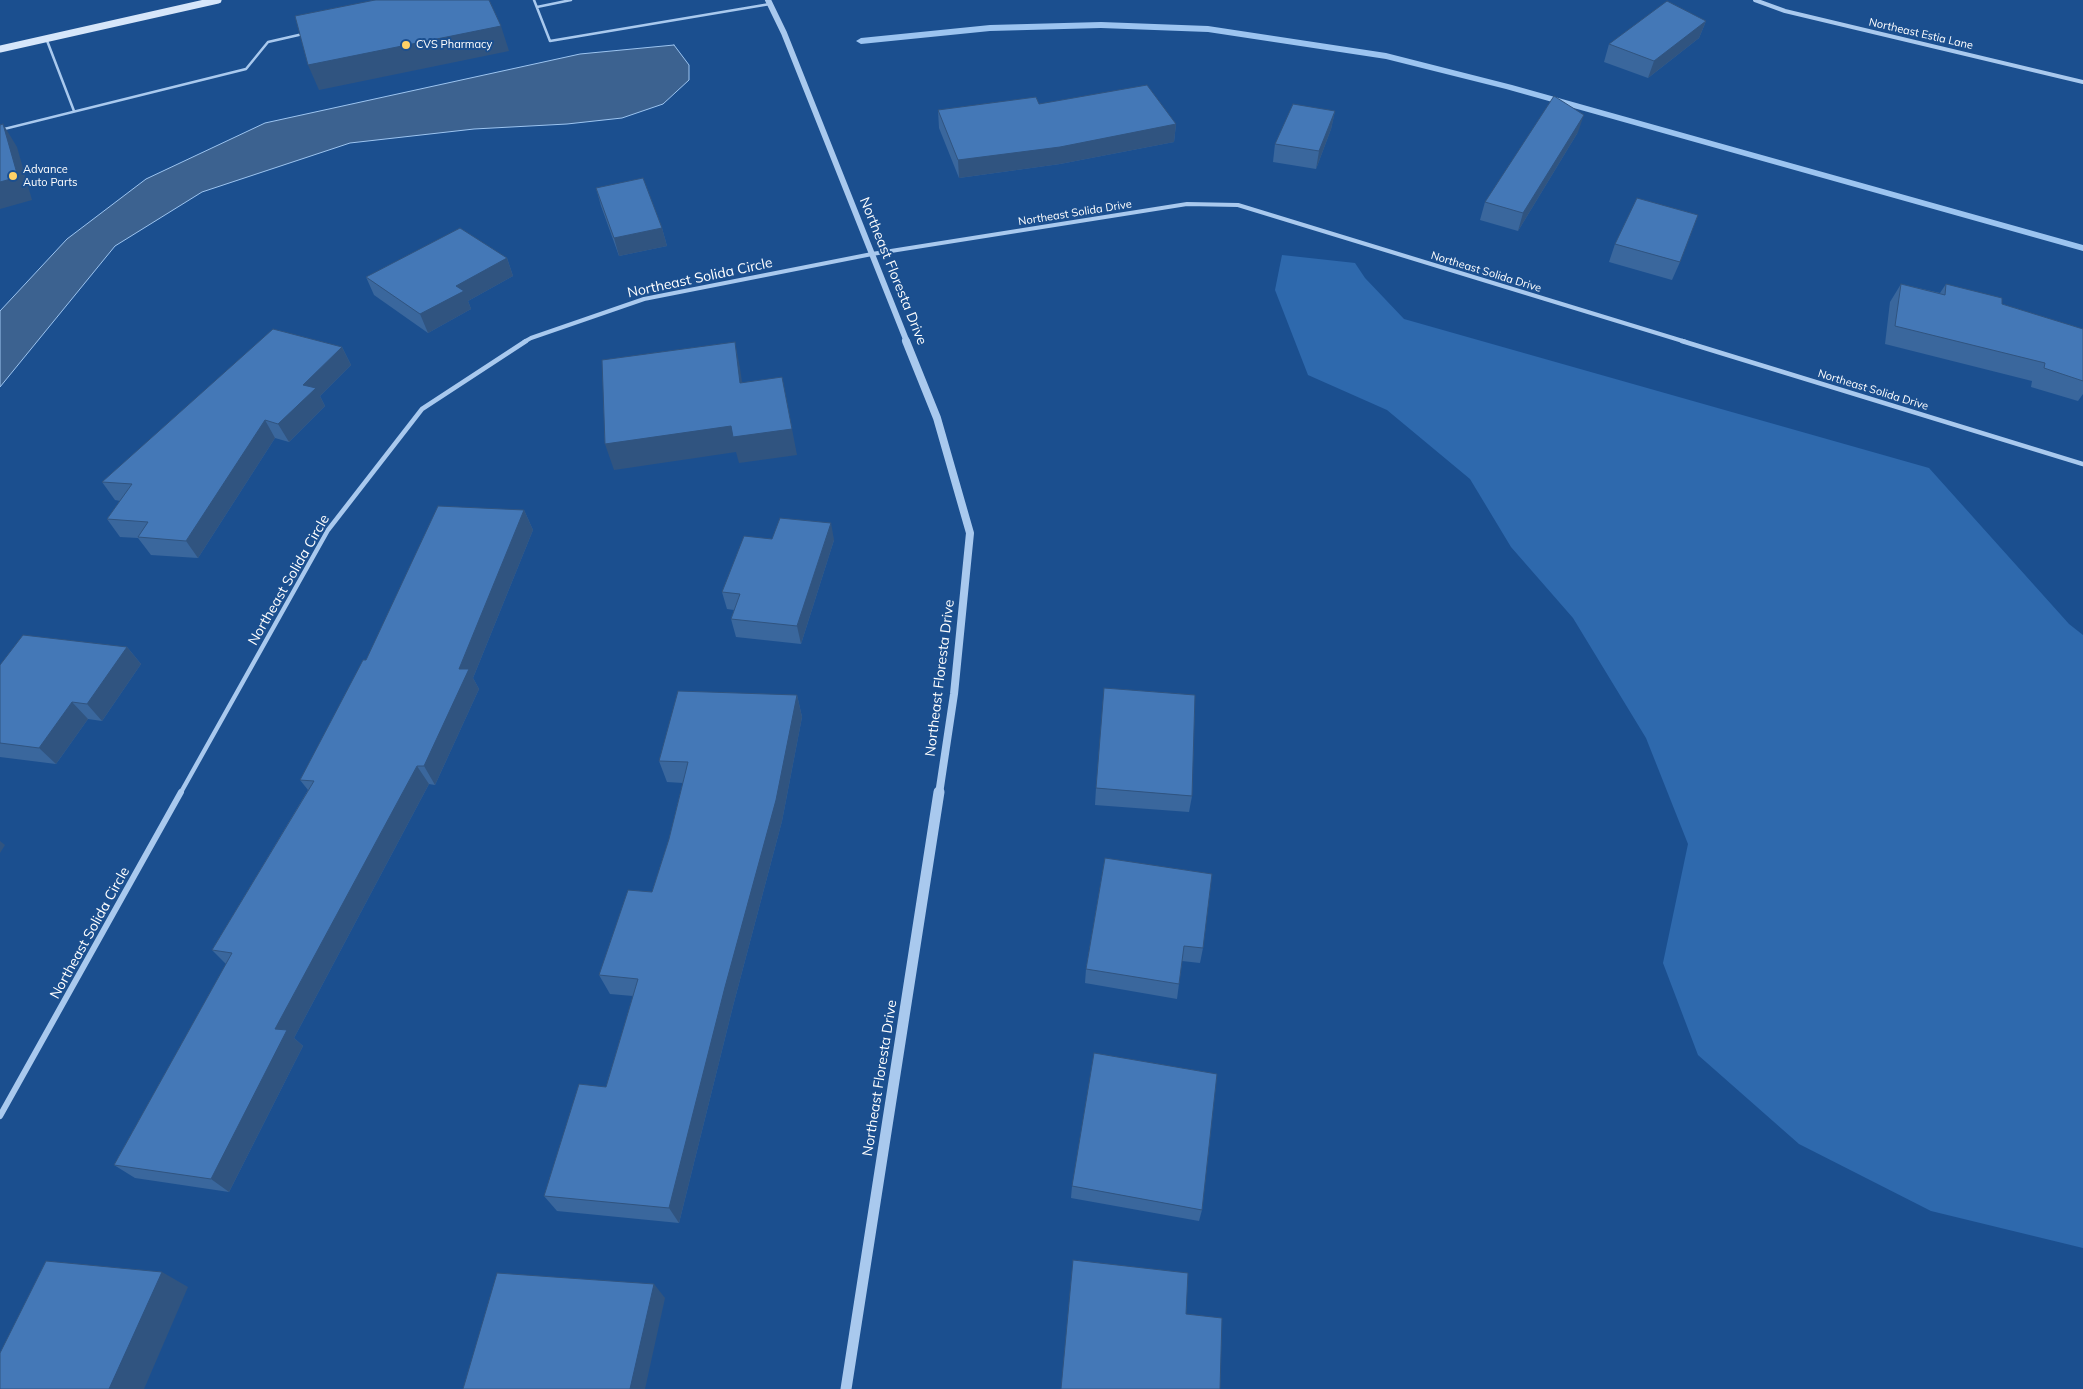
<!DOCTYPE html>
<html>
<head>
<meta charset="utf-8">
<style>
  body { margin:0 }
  canvas { display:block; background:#1b4f8f }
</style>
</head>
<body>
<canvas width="2083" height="1389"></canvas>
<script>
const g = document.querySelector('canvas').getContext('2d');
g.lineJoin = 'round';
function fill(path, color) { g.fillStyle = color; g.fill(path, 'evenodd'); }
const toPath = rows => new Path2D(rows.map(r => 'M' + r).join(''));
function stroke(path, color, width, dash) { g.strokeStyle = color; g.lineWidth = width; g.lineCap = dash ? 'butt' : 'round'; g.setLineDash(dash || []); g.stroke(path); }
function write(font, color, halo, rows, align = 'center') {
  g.font = font + ' Mulish,sans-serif'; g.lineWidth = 4; g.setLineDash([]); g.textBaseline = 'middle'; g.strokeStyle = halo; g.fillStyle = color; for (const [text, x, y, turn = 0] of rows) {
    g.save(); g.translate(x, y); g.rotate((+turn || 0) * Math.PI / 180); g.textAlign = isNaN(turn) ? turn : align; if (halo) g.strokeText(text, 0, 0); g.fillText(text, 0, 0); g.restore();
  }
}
const green = toPath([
  [1282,255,1355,263,1365,278,1404,319,1929,468,2069,624,2083,635,2083,1248,1931,1211,1799,1144,1698,1055,1663,963,1688,844,1646,738,1573,618,1511,547,1470,479,1387,410,1308,375,1275,290]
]);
const water = toPath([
  [674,45,689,65,689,80,663,104,622,118,567,124,474,129,350,143,202,192,115,246,0,387,0,311,67,239,146,179,265,123,580,54,674,45]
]);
const stream = toPath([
  [1101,22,1208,26,1386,53,1512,85,2083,245,2083,251,1506,89,1386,59,1208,32,1101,28,990,31,861,44,856,41,861,38,990,25,1101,22]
]);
const service = toPath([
  [534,0,550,41,770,4],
  [537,7,571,0],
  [46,38,74,111],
  [0,130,246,69,268,42,303,34]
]);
const minorFar2 = toPath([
  [1755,0,1785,11,2083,82],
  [524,342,531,338,644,299,872,254,1187,204,1238,205,1686,342]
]);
const minorFar1 = toPath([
  [1682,341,2083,464],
  [180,794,328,530,422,409,526,341]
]);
const minor = toPath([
  [0,1116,181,792]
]);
const tertiaryFar2 = toPath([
  [768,0,784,33,907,342]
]);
const tertiaryFar1 = toPath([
  [906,341,937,418,970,533,954,694,939,794]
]);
const tertiary = toPath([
  [846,1389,939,792]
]);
const secondary = toPath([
  [0,49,218,0]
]);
const wall = toPath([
  [1706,21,1699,38,1648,78,1604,62,1609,44],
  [1039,104,1176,124,1174,142,1060,164,959,178,939,128,938,110],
  [1335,111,1331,129,1316,169,1273,162,1275,144],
  [1578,132,1518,231,1480,220,1485,202],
  [596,188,662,228,667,246,619,256,601,206],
  [1615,244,1680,262,1672,280,1609,262],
  [507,258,513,276,468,301,471,309,428,333,374,295,366,277],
  [1901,284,1940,293,1946,284,2002,304,2083,329,2083,394,2078,401,2031,387,2032,381,1885,344,1890,302],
  [342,347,351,365,320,396,325,406,289,442,275,438,198,558,151,555,138,538,120,537,107,519,120,501,115,500,102,482],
  [524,510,533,530,473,678,479,689,435,785,429,784,294,1038,303,1046,229,1192,135,1178,114,1165,226,964,212,950,308,790,300,780,366,660],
  [772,539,834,540,801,644,736,637,731,619,734,610,727,609,722,592],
  [127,647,141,664,102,721,88,719,56,764,0,757,0,665],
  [797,695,802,717,782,821,733,1006,679,1223,557,1211,544,1196,606,1087,633,996,610,994,599,975,652,892,669,839,683,783,667,782,659,761],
  [1096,788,1192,796,1189,812,1095,805],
  [1105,858,1203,948,1200,963,1182,961,1177,999,1085,983,1086,969],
  [1072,1186,1202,1210,1199,1221,1071,1198]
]);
const shadedWall = toPath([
  [1706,21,1699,38,1648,78,1654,61],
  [501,26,509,51,319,90,308,65],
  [1335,111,1331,129,1316,169,1319,151],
  [1584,115,1578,132,1518,231,1523,213],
  [3,124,17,147,32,200,0,209,0,182],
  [1176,124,1174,142,1060,164,959,178,958,160],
  [662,228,667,246,619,256,614,238],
  [507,258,513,276,468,301,471,309,428,333,420,314,456,286],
  [735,342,740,368,746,409,740,383],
  [342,347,351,365,320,396,325,406,289,442,278,424,303,385],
  [782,377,797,455,739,463,736,452,614,470,605,444],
  [265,420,275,438,198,558,186,541],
  [524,510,533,530,473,678,479,689,435,785,424,766,459,669],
  [831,523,834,540,801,644,797,626],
  [127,647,141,664,102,721,87,704],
  [797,695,802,717,782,821,733,1006,679,1223,669,1208],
  [72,702,88,719,56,764,39,748],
  [417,766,429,784,294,1038,303,1046,229,1192,211,1179,275,1029],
  [0,841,5,845,0,853],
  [162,1272,188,1287,144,1389,109,1389],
  [654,1284,665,1298,645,1389,630,1389]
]);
const building = toPath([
  [375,0,489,0,501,26,308,65,295,16,375,0],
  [1667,1,1706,21,1654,61,1609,44,1667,1],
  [1147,85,1176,124,1060,147,958,160,938,110,1036,97,1039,104,1147,85],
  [1554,96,1584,115,1523,213,1485,202,1554,96],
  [1293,104,1335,111,1319,151,1275,144,1293,104],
  [3,124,18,177,0,182,0,125,3,124],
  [643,178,662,228,614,238,596,188,643,178],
  [1637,198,1698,215,1680,262,1615,244,1637,198],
  [460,228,507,258,456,286,464,291,420,314,366,277,460,228],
  [1901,284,1945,295,1946,284,2002,298,2002,304,2083,329,2083,381,2044,368,2045,363,1895,326,1901,284],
  [273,329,342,347,303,385,316,388,278,424,265,420,186,541,138,537,148,522,107,519,132,484,102,482,273,329],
  [735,342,740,383,782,377,792,429,733,437,731,426,605,444,602,360,735,342],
  [438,506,524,510,459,669,469,669,424,766,417,766,275,1029,287,1030,211,1179,114,1165,232,953,212,950,314,781,300,780,363,660,366,660,438,506],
  [780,518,831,523,797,626,731,619,740,594,722,592,744,536,772,539,780,518],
  [23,635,127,647,87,704,72,702,39,748,0,743,0,665,23,635],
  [1104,688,1195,695,1192,796,1096,788,1104,688],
  [678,691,797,695,776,800,725,987,669,1208,544,1196,579,1084,606,1087,638,979,599,975,628,890,652,892,669,839,688,762,659,761,678,691],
  [1105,858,1212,874,1203,948,1184,946,1179,984,1086,969,1105,858],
  [1094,1053,1217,1074,1202,1210,1072,1186,1094,1053],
  [1073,1260,1188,1273,1186,1314,1222,1318,1220,1389,1061,1389,1073,1260],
  [46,1261,162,1272,109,1389,0,1389,0,1353,46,1261],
  [497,1273,654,1284,630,1389,463,1389,497,1273]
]);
const markers = [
  [406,45,5,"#ffd166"],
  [13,176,5,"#ffd166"]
];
const farStreetnames = [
  ["Northeast Estia Lane",1921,34,13],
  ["Northeast Solida Drive",1075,213,-9],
  ["Northeast Solida Drive",1486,272,17],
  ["Northeast Solida Drive",1873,390,17]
];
const farPoinames = [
  ["CVS Pharmacy",416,45],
  ["Advance",23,170],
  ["Auto Parts",23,183]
];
const streetNames = [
  ["Northeast Floresta Drive",893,271,68],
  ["Northeast Solida Circle",700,278,-12],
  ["Northeast Solida Circle",289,580,-60],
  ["Northeast Floresta Drive",940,678,-83],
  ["Northeast Solida Circle",90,933,-61],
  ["Northeast Floresta Drive",880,1078,-81]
];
fill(green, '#2e69ad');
fill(water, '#3c6290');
stroke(water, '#9cc4f0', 1);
fill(stream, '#9cc4f0');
stroke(service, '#a9c9ee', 2.5);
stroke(minorFar2, '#a9c9ee', 4);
stroke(minorFar1, '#a9c9ee', 4.5);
stroke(minor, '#a9c9ee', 6);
stroke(tertiaryFar2, '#a9c9ee', 6);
stroke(tertiaryFar1, '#a9c9ee', 8);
stroke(tertiary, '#a9c9ee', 11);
stroke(secondary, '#d6e6fa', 7);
fill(wall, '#3a679d');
fill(shadedWall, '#305480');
fill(building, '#4478b7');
stroke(building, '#305480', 1);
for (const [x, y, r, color] of markers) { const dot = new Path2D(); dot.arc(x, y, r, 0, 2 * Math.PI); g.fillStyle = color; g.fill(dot); stroke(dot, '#1b4f8f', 2); }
write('11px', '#fff', '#1b4f8f', farStreetnames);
write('11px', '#fff', '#1b4f8f', farPoinames, 'left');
write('14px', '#fff', '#1b4f8f', streetNames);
</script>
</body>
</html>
